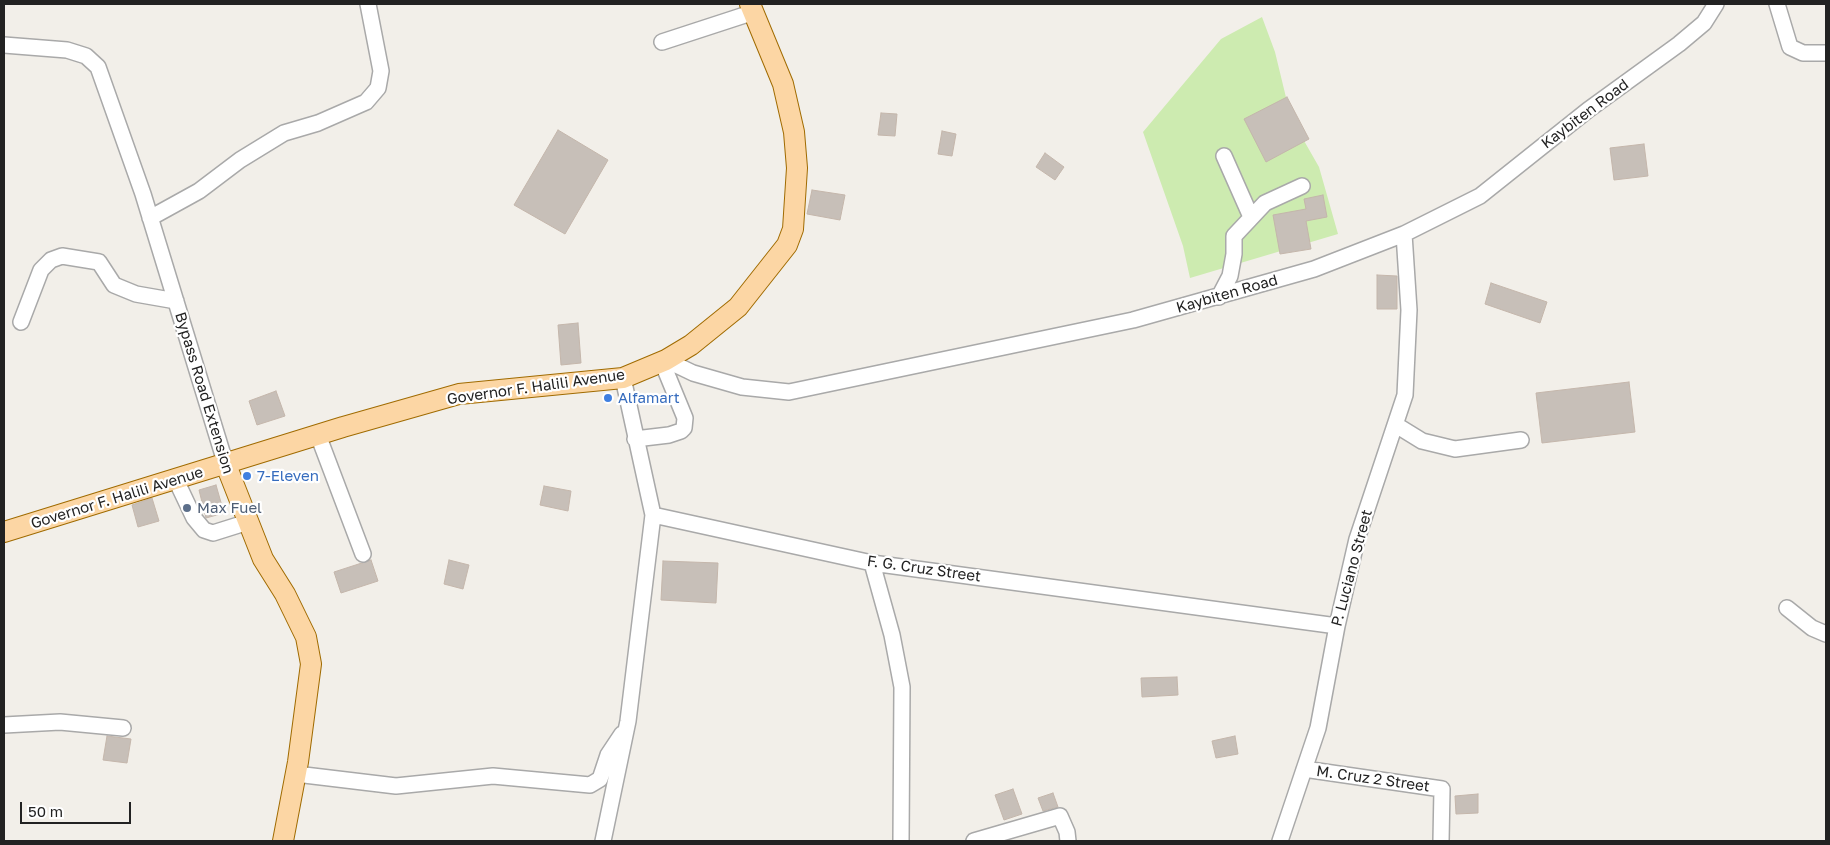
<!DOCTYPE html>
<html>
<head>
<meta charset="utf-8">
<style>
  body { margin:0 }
  #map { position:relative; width:1830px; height:845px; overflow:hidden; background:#f2efe9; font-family:"Golos Text",sans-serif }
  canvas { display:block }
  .frame { position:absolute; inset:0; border:5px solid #222; pointer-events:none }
  .scale { position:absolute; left:20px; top:802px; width:111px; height:22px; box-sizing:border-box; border:2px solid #222; border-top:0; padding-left:6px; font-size:15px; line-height:18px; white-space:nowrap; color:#222; -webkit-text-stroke:4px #fff; paint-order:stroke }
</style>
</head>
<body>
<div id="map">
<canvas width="1830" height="845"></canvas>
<div class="frame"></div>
<div class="scale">50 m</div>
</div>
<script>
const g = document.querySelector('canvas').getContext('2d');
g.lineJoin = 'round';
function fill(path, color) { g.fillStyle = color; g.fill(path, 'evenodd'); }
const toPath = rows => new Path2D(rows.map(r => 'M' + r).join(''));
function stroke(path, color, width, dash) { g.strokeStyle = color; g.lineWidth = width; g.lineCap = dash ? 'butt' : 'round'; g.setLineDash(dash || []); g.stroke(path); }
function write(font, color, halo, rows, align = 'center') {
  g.font = font + ' "Golos Text",sans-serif'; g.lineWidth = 4.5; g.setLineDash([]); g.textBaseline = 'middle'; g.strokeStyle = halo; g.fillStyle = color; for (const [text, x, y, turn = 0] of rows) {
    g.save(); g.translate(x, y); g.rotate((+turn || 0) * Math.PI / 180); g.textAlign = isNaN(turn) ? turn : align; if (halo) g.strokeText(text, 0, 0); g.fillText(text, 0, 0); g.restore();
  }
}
const grass = toPath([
  [1262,17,1275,52,1291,118,1319,167,1338,234,1190,278,1183,246,1143,132,1221,39]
]);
const building = toPath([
  [1287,97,1309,139,1266,162,1244,119,1287,97],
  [881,113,897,114,895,136,878,135,881,113],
  [558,130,608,160,565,234,514,205,558,130],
  [942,131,956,134,952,156,938,154,942,131],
  [1644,144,1648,176,1614,180,1610,148,1644,144],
  [1045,153,1064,167,1055,180,1036,167,1045,153],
  [812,190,845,195,840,220,807,214,812,190],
  [1323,195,1327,217,1306,221,1311,249,1280,254,1273,215,1306,209,1304,199,1323,195],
  [1377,275,1397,276,1397,309,1377,309,1377,275],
  [1491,283,1547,302,1540,323,1485,304,1491,283],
  [578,323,581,363,561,365,558,325,578,323],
  [1629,382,1635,432,1542,443,1536,393,1629,382],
  [276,391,285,416,257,425,249,401,276,391],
  [216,485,224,513,206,518,199,490,216,485],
  [544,486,571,491,568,511,540,505,544,486],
  [152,498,159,521,138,527,132,505,152,498],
  [371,560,378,581,341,593,334,572,371,560],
  [449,560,469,565,463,589,444,584,449,560],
  [663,561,718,563,716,603,661,600,663,561],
  [1177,677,1178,695,1142,697,1141,678,1177,677],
  [107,736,131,739,127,763,103,760,107,736],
  [1235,736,1238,754,1216,758,1212,741,1235,736],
  [1013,789,1022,814,1004,820,995,795,1013,789],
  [1053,793,1058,807,1043,811,1038,798,1053,793],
  [1478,794,1478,813,1456,814,1455,796,1478,794]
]);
const minor = toPath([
  [1777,4,1790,47,1803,53,1826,53],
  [662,42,754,12],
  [4,45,67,50,86,56,98,67,143,194,226,465],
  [1224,156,1251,217],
  [150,218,199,191,240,160,284,133,318,123,366,102,378,88,381,71,368,4],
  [1219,297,1230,276,1234,254,1234,236,1265,203,1302,186],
  [21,322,41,270,51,260,62,256,99,262,114,285,136,294,176,301],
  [666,360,693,373,742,387,789,392,1133,320,1314,269,1404,234,1480,196,1588,110,1679,44,1704,23,1716,4],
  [1396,425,1422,441,1455,449,1521,440],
  [318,435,363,554],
  [635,439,669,435,681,431,684,428,685,418,662,362],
  [176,480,194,518,204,530,213,533,248,522],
  [653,515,872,563,1337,626],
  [872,563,892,635,902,687,901,841],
  [1787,608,1812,628,1826,634],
  [4,725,60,722,123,728],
  [1304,769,1442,789,1441,841],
  [296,774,396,786,493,776,590,785,600,779,608,755,622,734],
  [603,841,628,721,653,515,623,378],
  [974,841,1060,816,1067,832,1068,841],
  [1280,841,1318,728,1337,626,1357,539,1405,395,1409,310,1404,234]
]);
const major = toPath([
  [226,465,263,559,285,594,306,637,311,664,298,762,283,841],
  [4,532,343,427,459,394,623,378,666,360,691,345,738,307,787,245,793,229,797,168,794,132,783,84,750,4]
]);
const markers = [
  [608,398,5,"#3f7fe0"],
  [247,476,5,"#3f7fe0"],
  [187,508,5,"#5c6f8a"]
];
const streetNames = [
  ["Kaybiten Road",1585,114,-37],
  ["Kaybiten Road",1227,294,-16],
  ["Governor F. Halili Avenue",536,387,-8],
  ["Bypass Road Extension",204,393,73],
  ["Governor F. Halili Avenue",117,498,-17],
  ["P. Luciano Street",1352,568,-75],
  ["F. G. Cruz Street",924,569,8],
  ["M. Cruz 2 Street",1373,779,8]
];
const shopNames = [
  ["Alfamart",618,398],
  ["7-Eleven",257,476]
];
const serviceNames = [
  ["Max Fuel",197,508]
];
fill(grass, '#cdebb0');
fill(building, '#c7bfb8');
stroke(building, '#c4b6ab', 1);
stroke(minor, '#a9a9a9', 18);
stroke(major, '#a06b00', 22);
stroke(minor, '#fff', 15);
stroke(major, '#fcd6a4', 20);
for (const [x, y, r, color] of markers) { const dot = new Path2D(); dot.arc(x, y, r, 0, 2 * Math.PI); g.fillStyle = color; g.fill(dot); stroke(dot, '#fff', 2); }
write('15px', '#222', '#fff', streetNames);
write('15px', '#366cbe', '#fff', shopNames, 'left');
write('15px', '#4e5e75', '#fff', serviceNames, 'left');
</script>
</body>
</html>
